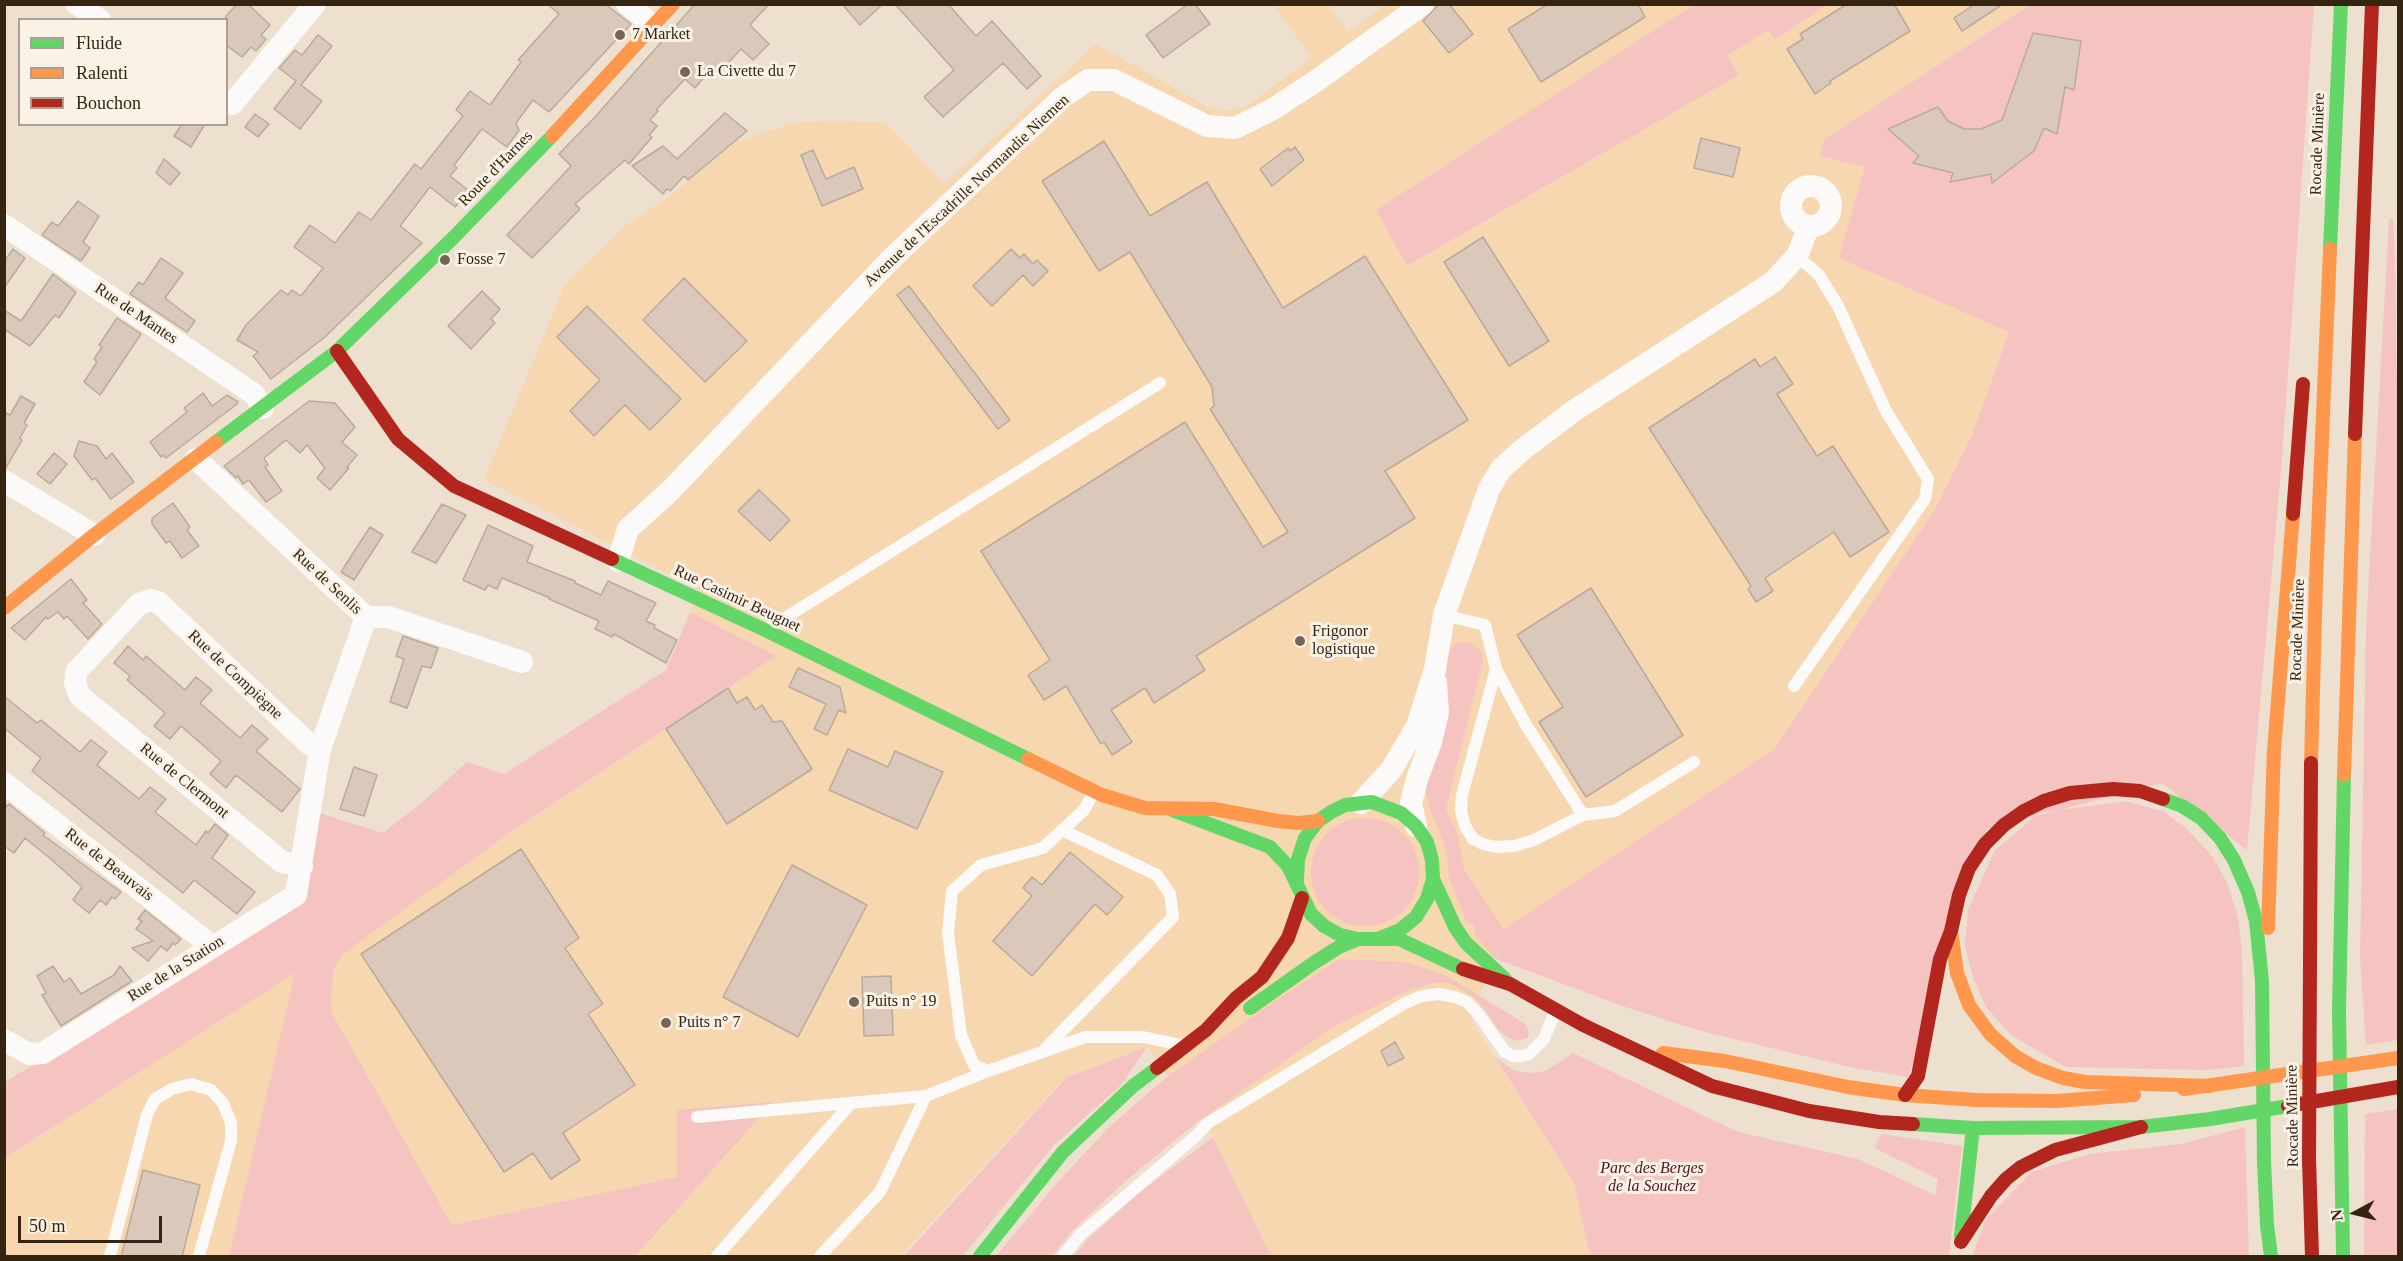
<!DOCTYPE html>
<html>
<head>
<meta charset="utf-8">
<style>
  body { margin:0 }
  #map { position:relative; width:2403px; height:1261px; overflow:hidden; background:#ede0cf; font-family:Georgia,serif }
  canvas { display:block }
  .frame { position:absolute; inset:0; border:6px solid #352510; pointer-events:none }
  .legend { position:absolute; left:18px; top:18px; width:210px; height:108px; box-sizing:border-box; background:#faf1e7; border:2px solid #ab9f91; margin:0; padding:8px 10px; list-style:none; font-size:18px; color:#352510 }
  .legend li { display:flex; align-items:center; gap:12px; height:30px }
  .legend b { width:30px; border:2px solid #ab9f91 }
  .north { position:absolute; left:2325px; top:1183px; width:60px; height:60px; -webkit-text-stroke:4px #faf1e7; paint-order:stroke; rotate:263deg; font-size:16px; font-weight:700; line-height:24px; text-align:center; color:#352510 }
  .north::after { content:''; display:block; margin:auto; width:21px; height:27px; background:#352510; clip-path:polygon(50% 0,100% 100%,50% 72%,0 100%) }
  .scale { position:absolute; left:18px; top:1216px; width:144px; height:27px; box-sizing:border-box; border:3px solid #352510; border-top:0; padding-left:8px; font-size:18px; line-height:21px; white-space:nowrap; color:#352510; -webkit-text-stroke:4px #faf1e7; paint-order:stroke }
</style>
</head>
<body>
<div id="map">
<canvas width="2403" height="1261"></canvas>
<div class="frame"></div>
<ul class="legend">
<li><b style="height:8px;background:#63d668"></b>Fluide</li>
<li><b style="height:8px;background:#ff974d"></b>Ralenti</li>
<li><b style="height:8px;background:#b3261e"></b>Bouchon</li>
</ul>
<div class="north">N</div>
<div class="scale">50 m</div>
</div>
<script>
const g = document.querySelector('canvas').getContext('2d');
g.lineJoin = 'round';
function fill(path, color) { g.fillStyle = color; g.fill(path, 'evenodd'); }
const toPath = rows => new Path2D(rows.map(r => 'M' + r).join(''));
function stroke(path, color, width, dash) { g.strokeStyle = color; g.lineWidth = width; g.lineCap = dash ? 'butt' : 'round'; g.setLineDash(dash || []); g.stroke(path); }
function write(font, color, halo, rows, align = 'center') {
  g.font = font + ' Georgia,serif'; g.lineWidth = 6; g.setLineDash([]); g.textBaseline = 'middle'; g.strokeStyle = halo; g.fillStyle = color; for (const [text, x, y, turn = 0] of rows) {
    g.save(); g.translate(x, y); g.rotate((+turn || 0) * Math.PI / 180); g.textAlign = isNaN(turn) ? turn : align; if (halo) g.strokeText(text, 0, 0); g.fillText(text, 0, 0); g.restore();
  }
}
const built = toPath([
  [1274,5,1328,5,1348,32,1386,5,1695,5,1376,210,1408,266,1739,75,1726,56,1807,5,2028,5,1824,140,1820,155,1865,167,1840,258,2009,332,1972,435,1934,511,1775,748,1504,930,1471,1020,1574,1183,1590,1256,1271,1256,1213,1137,1147,1047,1066,1077,900,1256,637,1256,772,1102,678,1177,452,1225,332,1013,331,995,334,969,343,954,508,834,775,656,690,612,697,588,484,480,565,284,628,224,673,194,734,142,798,122,838,121,886,123,944,184,1096,44,1210,108,1232,110,1245,107,1312,58],
  [296,972,229,1256,5,1256,5,1158]
]);
const green = toPath([
  [1695,4,1828,5,1775,39,1768,30,1727,56,1739,75,1407,266,1376,210],
  [2029,5,2314,5,2282,459,2247,850,2162,783,1987,829,1908,1077,1854,1068,1697,1030,1619,1005,1494,958,1474,933,1475,925,1467,923,1449,878,1447,855,1440,833,1431,813,1426,794,1427,774,1446,685,1447,655,1454,645,1462,642,1469,642,1481,650,1483,661,1446,809,1457,833,1464,869,1504,929,1775,748,1934,511,1972,435,2009,332,1839,258,1865,167,1820,156,1824,140],
  [2389,219,2393,219,2395,254,2398,448,2398,1040,2366,1045,2360,958,2366,629],
  [690,612,776,656,508,834,343,954,334,969,331,995,332,1013,452,1225,677,1177,677,1110,773,1102,636,1256,229,1256,295,973,5,1158,5,1082,300,902,316,812,383,833,425,800,467,762,504,774,666,670],
  [2126,801,2164,812,2185,827,2211,855,2227,882,2238,917,2242,953,2244,1066,2207,1070,2066,1067,2011,1035,1986,1007,1973,978,1965,946,1968,910,1995,850,2039,813],
  '1311 872a54 54 0 1 1 108 0a54 54 0 1 1-108 0Z',
  [1340,959,1406,962,1447,976,1524,1023,1529,1031,1528,1038,1515,1041,1506,1036,1498,1030,1487,1013,1475,998,1452,984,1438,982,1411,989,1335,1026,1200,1120,1129,1178,1073,1230,1052,1256,996,1256,1057,1183,1109,1127,1168,1076,1275,1001],
  [1147,1047,1121,1085,1054,1145,963,1256,904,1256,1067,1077],
  [1573,1053,1738,1132,1858,1159,1935,1195,1938,1179,1874,1148,1882,1134,1962,1146,1949,1256,1590,1256,1574,1183,1495,1057,1515,1071,1529,1073,1546,1071],
  [2398,1109,2398,1256,2364,1256,2365,1114],
  [2245,1127,2249,1256,1972,1256,1986,1219,2032,1172,2089,1154,2181,1144],
  [1213,1137,1271,1256,1074,1256,1087,1240,1139,1193]
]);
const building = toPath([
  [237,4,248,4,270,25,261,35,266,39,256,51,251,47,242,57,226,45,226,16,237,4],
  [547,4,605,4,631,24,549,112,533,100,516,123,519,130,507,147,482,129,454,165,457,168,450,176,468,190,455,207,430,187,400,226,422,243,325,337,271,379,253,356,258,352,237,340,246,325,281,290,288,295,292,290,301,296,323,268,294,247,310,225,335,243,359,212,371,220,415,164,421,169,463,116,456,110,470,91,490,105,521,62,518,60,559,14,547,4],
  [695,4,769,4,750,25,769,44,753,60,741,49,718,74,712,68,695,88,685,79,656,110,658,111,650,120,657,126,649,135,652,137,629,164,625,160,575,204,580,209,532,258,507,235,571,166,559,154,595,117,695,4],
  [842,4,883,4,860,25,842,4],
  [895,4,948,4,976,36,992,21,1041,76,1027,89,1003,63,943,117,924,97,954,70,895,4],
  [1188,4,1195,4,1210,24,1163,58,1146,35,1188,4],
  [1439,4,1449,4,1473,34,1449,53,1423,21,1439,4],
  [1548,4,1638,4,1645,17,1541,82,1508,29,1548,4],
  [1847,4,1894,4,1910,31,1830,81,1831,83,1815,94,1787,49,1803,39,1800,34,1847,4],
  [1975,4,2003,4,1962,31,1954,18,1975,4],
  [2033,33,2081,41,2074,90,2065,87,2057,134,2044,128,2034,151,1992,183,1991,174,1950,182,1953,173,1913,163,1919,156,1888,129,1938,107,1948,121,1964,129,1981,129,2002,120,2033,33],
  [318,35,332,46,301,85,322,101,300,129,274,109,296,81,279,68,295,50,302,55,318,35],
  [725,113,747,131,688,180,684,176,670,191,667,189,663,194,632,166,663,146,677,159,725,113],
  [255,114,269,124,258,137,245,127,255,114],
  [182,124,205,124,191,147,174,136,182,124],
  [1701,138,1740,148,1733,177,1694,168,1701,138],
  [1104,141,1150,216,1207,182,1283,308,1365,256,1468,420,1385,471,1415,518,1196,656,1205,670,1154,703,1145,688,1111,710,1132,742,1112,755,1104,742,1101,744,1066,686,1044,700,1028,675,1050,660,981,551,1185,422,1263,547,1288,532,1210,409,1214,406,1212,387,1130,252,1099,271,1042,181,1104,141],
  [1295,147,1304,160,1272,186,1260,169,1288,148,1290,151,1295,147],
  [813,150,826,179,854,167,863,189,822,206,801,155,813,150],
  [164,159,180,173,170,185,156,173,164,159],
  [78,201,99,216,83,242,90,248,81,261,42,235,52,222,58,226,78,201],
  [1483,237,1549,341,1509,366,1444,262,1483,237],
  [13,249,25,258,4,288,4,262,13,249],
  [1011,249,1020,258,1024,254,1033,264,1037,260,1048,271,1033,286,1023,275,992,306,973,286,1011,249],
  [161,258,183,273,165,298,195,321,187,332,130,294,139,282,143,285,161,258],
  [53,274,76,292,59,318,55,315,30,346,4,329,4,310,21,321,53,274],
  [684,278,747,341,705,382,643,320,684,278],
  [909,286,1010,420,998,429,897,295,909,286],
  [482,291,500,309,491,319,495,323,471,349,448,326,482,291],
  [587,306,681,399,650,430,625,405,594,436,570,411,600,380,557,337,587,306],
  [117,318,141,334,100,395,84,382,97,362,94,359,102,347,99,345,117,318],
  [1775,357,1793,384,1777,394,1817,456,1833,446,1889,532,1850,557,1834,532,1765,578,1773,591,1756,602,1748,589,1751,586,1649,428,1755,359,1760,367,1775,357],
  [203,393,212,406,227,395,238,402,237,404,166,458,163,455,161,457,150,442,187,412,184,408,203,393],
  [21,396,35,404,24,423,27,425,20,438,22,440,6,468,4,412,10,415,21,396],
  [309,401,335,403,355,427,342,442,357,455,347,467,349,468,330,490,317,478,325,468,307,445,300,453,286,440,264,458,268,465,265,467,282,491,266,502,249,480,243,484,238,476,236,478,224,466,309,401],
  [79,441,97,446,106,459,112,453,134,482,111,499,95,478,92,480,74,456,79,441],
  [54,453,67,464,50,484,37,474,54,453],
  [759,490,790,520,770,541,738,511,759,490],
  [173,503,190,527,187,530,199,546,182,558,170,541,166,543,152,524,152,518,173,503],
  [442,504,466,515,436,563,412,552,442,504],
  [488,525,533,546,527,562,575,581,575,583,601,595,608,581,656,603,646,621,655,625,654,628,677,640,666,663,614,634,612,637,595,629,599,621,549,599,550,598,502,578,497,589,488,585,485,590,463,580,488,525],
  [370,527,383,535,354,580,341,572,370,527],
  [71,579,87,600,83,603,102,624,88,639,67,616,64,619,58,612,48,619,46,617,25,640,11,628,71,579],
  [1591,588,1683,735,1586,797,1539,722,1563,707,1517,635,1591,588],
  [403,636,438,648,431,668,422,666,407,708,390,702,404,659,396,656,403,636],
  [128,646,143,660,146,656,185,690,196,677,212,690,200,703,240,738,252,725,268,739,256,751,300,789,282,812,236,775,226,788,210,774,221,761,181,726,170,739,154,726,165,713,127,680,130,676,114,663,128,646],
  [798,668,840,687,846,713,839,710,827,735,814,729,826,704,789,687,798,668],
  [728,688,737,703,747,697,755,710,762,705,773,722,782,721,812,769,727,824,666,729,728,688],
  [4,696,37,723,41,720,80,752,91,740,107,752,97,765,139,799,150,787,166,799,155,812,196,845,206,831,208,833,215,824,228,835,212,858,255,892,237,914,194,880,183,893,32,771,41,758,4,728,4,696],
  [848,749,888,767,895,751,943,772,917,829,829,790,848,749],
  [354,767,377,775,364,816,340,809,354,767],
  [9,804,45,833,43,835,121,892,115,899,112,897,106,905,100,900,89,913,73,900,82,887,52,860,25,838,14,853,4,846,4,809,9,804],
  [521,849,579,938,565,948,603,1004,588,1014,635,1085,563,1133,580,1160,551,1179,533,1153,504,1172,361,954,521,849],
  [1070,852,1123,897,1107,915,1095,904,1032,976,993,941,1032,896,1023,888,1032,877,1042,885,1070,852],
  [792,865,867,905,798,1037,723,997,792,865],
  [145,910,181,939,175,945,173,943,167,951,161,946,148,961,132,948,153,941,136,929,142,921,138,919,145,910],
  [53,966,64,982,70,978,81,994,114,975,120,966,132,981,61,1026,42,995,46,993,37,976,53,966],
  [891,976,893,1035,864,1036,862,977,891,976],
  [1395,1042,1404,1058,1388,1066,1381,1051,1395,1042],
  [143,1170,200,1185,182,1257,121,1257,143,1170]
]);
const lane = toPath([
  [1444,615,1485,625,1496,669,1526,725,1583,815],
  [769,628,1160,383],
  [1496,669,1462,795,1461,811,1465,826,1473,839,1483,844,1496,847,1514,846,1534,840,1583,815,1615,811,1694,762],
  [1794,686,1925,499,1928,479,1886,411,1838,306,1819,275,1797,256],
  [1094,792,1084,810,1043,848,981,865,952,891,948,933,961,1035,974,1065,988,1071,1085,1037,1143,1037,1181,1045],
  [1045,1049,1173,917,1170,894,1157,875,1062,830],
  [697,1117,926,1096,988,1071],
  [110,1256,147,1115,155,1099,172,1089,191,1084,211,1090,223,1103,231,1123,231,1141,199,1256],
  [717,1256,851,1103],
  [820,1256,880,1192,926,1096],
  [1063,1256,1080,1235,1195,1137,1208,1123,1405,1003,1422,996,1439,994,1455,997,1467,1002,1479,1015,1505,1052,1513,1056,1522,1056,1529,1054,1544,1039,1556,1010]
]);
const street = toPath([
  [77,4,100,20],
  [627,4,653,25],
  [226,101,232,104,315,4],
  '1791 206a20 20 0 1 1 40 0a20 20 0 1 1-40 0Z',
  [4,225,254,394,263,408],
  [196,459,366,617,388,617,522,662],
  [4,481,94,535],
  [618,561,628,529,670,491,890,260,1063,97,1088,80,1114,80,1207,126,1235,128,1273,109,1316,81,1423,4],
  [4,783,213,947],
  [1361,803,1391,770,1417,726,1435,669,1444,615,1489,489,1501,469,1522,450,1575,410,1773,282,1797,256,1809,226],
  [1416,826,1411,803,1417,779,1431,742,1438,712,1436,683],
  [302,866,282,862,80,696,75,683,76,672,139,604,151,600,158,602,309,744,320,749],
  [4,1040,29,1054,43,1053,296,895,320,749,366,617]
]);
const fast = toPath([
  [2330,249,2341,4],
  [216,442,337,351,455,236,552,136],
  [612,559,765,630,1028,759],
  [2163,799,2182,806,2201,818,2220,838,2234,860,2248,892,2256,921,2262,981,2264,1162,2267,1225,2271,1256],
  [1172,810,1270,847,1288,866,1311,914,1324,926,1340,935,1358,939,1399,939,1463,969],
  [1433,879,1455,927,1466,943,1505,979],
  [1297,881,1298,859,1305,838,1318,821,1331,812,1345,805,1372,802,1401,813,1416,826,1427,842,1432,860,1433,879,1427,899,1416,917,1400,930,1380,938],
  [1250,1008,1315,962,1339,947,1358,939],
  [1913,1124,1973,1128,2141,1127,2210,1119,2288,1106],
  [1961,1236,1973,1128],
  [980,1256,1063,1152,1133,1086,1157,1068],
  [2343,1256,2339,1011,2344,775]
]);
const slow = toPath([
  [552,136,673,4],
  [4,608,94,535,216,442],
  [1028,759,1102,795,1145,808,1214,809,1278,821,1298,823,1318,821],
  [2311,763,2316,580,2330,249],
  [2344,775,2355,434],
  [2268,928,2274,750,2293,514],
  [1952,937,1957,973,1969,1005,1990,1034,2015,1056,2036,1068,2063,1078,2085,1082,2210,1086],
  [1663,1053,1725,1061,1848,1087,1905,1095,1977,1100,2057,1101,2134,1095],
  [2184,1089,2398,1058]
]);
const jam = toPath([
  [337,351,398,439,454,486,612,559],
  [2355,434,2372,4],
  [2293,514,2303,384],
  [2311,763,2309,1159,2312,1256],
  [1463,969,1510,984,1583,1025,1712,1086,1809,1111,1879,1122,1913,1124],
  [1157,1068,1206,1030,1236,998,1262,977,1288,938,1302,898],
  [1905,1095,1918,1076,1940,959,1951,931,1959,895,1969,868,1985,844,2004,825,2024,811,2044,801,2070,793,2113,789,2140,791,2163,799],
  [2288,1106,2398,1087],
  [1961,1242,1991,1196,2006,1179,2021,1167,2055,1150,2141,1127]
]);
const markers = [
  [620,35,6,"#756653"],
  [685,72,6,"#756653"],
  [445,260,6,"#756653"],
  [1300,641,6,"#756653"],
  [854,1002,6,"#756653"],
  [666,1023,6,"#756653"]
];
const poiNames = [
  ["7 Market",632,35],
  ["La Civette du 7",697,72],
  ["Fosse 7",457,260],
  ["Frigonor",1312,632],
  ["logistique",1312,650],
  ["Puits n° 19",866,1002],
  ["Puits n° 7",678,1023]
];
const streetNames = [
  ["Rocade Minière",2318,144,-88],
  ["Route d'Harnes",496,169,-46],
  ["Avenue de l'Escadrille Normandie Niemen",967,191,-43],
  ["Rue de Mantes",136,314,34],
  ["Rue de Senlis",327,582,43],
  ["Rue Casimir Beugnet",737,599,25],
  ["Rocade Minière",2298,630,-88],
  ["Rue de Compiègne",235,675,43],
  ["Rue de Clermont",184,781,39],
  ["Rue de Beauvais",109,865,38],
  ["Rue de la Station",176,969,-32],
  ["Rocade Minière",2293,1116,-91]
];
const parkNames = [
  ["Parc des Berges",1652,1169],
  ["de la Souchez",1652,1187]
];
fill(built, '#f7d7af');
fill(green, '#f5c4c1');
fill(building, '#dac9ba');
stroke(building, '#baaa9c', 1.5);
stroke(lane, '#fcfaf8', 12);
stroke(street, '#fcfaf8', 22);
stroke(fast, '#63d668', 14);
stroke(slow, '#ff974d', 14);
stroke(jam, '#b3261e', 14);
for (const [x, y, r, color] of markers) { const dot = new Path2D(); dot.arc(x, y, r, 0, 2 * Math.PI); g.fillStyle = color; g.fill(dot); stroke(dot, '#faf1e7', 2); }
write('16px', '#352510', '#faf1e7', poiNames, 'left');
write('16px', '#352510', '#faf1e7', streetNames);
write('italic 16px', '#531120', '#faf1e7', parkNames);
</script>
</body>
</html>
